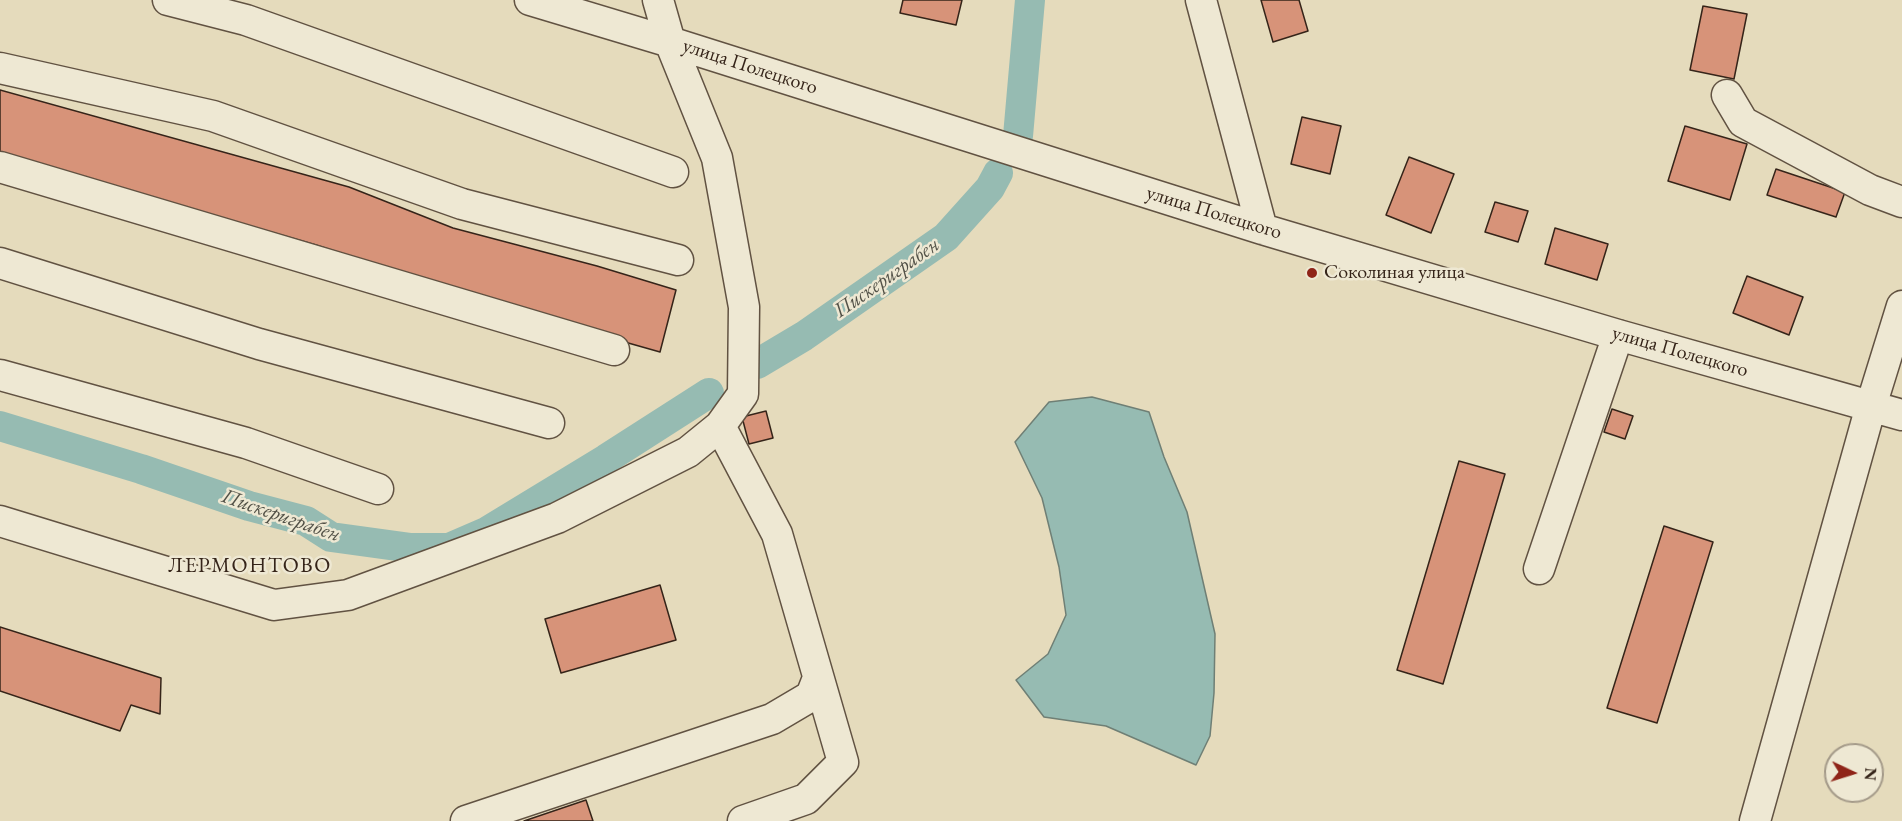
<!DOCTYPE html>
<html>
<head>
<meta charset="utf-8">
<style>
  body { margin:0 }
  #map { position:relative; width:1902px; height:821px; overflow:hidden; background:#e5dbbc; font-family:"EB Garamond",serif }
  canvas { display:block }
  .north { position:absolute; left:1824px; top:743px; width:60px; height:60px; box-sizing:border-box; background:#eee8d3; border:2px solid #a49a89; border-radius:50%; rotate:94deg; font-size:16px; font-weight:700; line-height:24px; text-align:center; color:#352419 }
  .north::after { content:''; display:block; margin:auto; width:21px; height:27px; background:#8f2418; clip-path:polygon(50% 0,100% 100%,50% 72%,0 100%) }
</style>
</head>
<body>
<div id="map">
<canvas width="1902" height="821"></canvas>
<div class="north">N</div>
</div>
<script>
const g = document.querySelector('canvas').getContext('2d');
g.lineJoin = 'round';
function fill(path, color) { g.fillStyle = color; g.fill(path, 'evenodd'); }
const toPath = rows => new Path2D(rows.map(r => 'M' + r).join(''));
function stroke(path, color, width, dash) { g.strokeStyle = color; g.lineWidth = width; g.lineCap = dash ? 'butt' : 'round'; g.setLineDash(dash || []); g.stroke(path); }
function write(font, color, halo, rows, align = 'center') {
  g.font = font + ' "EB Garamond",serif'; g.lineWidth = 5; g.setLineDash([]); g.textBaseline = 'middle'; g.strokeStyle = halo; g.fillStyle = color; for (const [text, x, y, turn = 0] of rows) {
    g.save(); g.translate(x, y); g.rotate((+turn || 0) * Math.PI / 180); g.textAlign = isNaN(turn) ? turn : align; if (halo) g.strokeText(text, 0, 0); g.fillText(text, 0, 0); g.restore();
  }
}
const water = toPath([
  [1092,397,1149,412,1164,457,1187,512,1215,634,1214,693,1210,736,1196,765,1106,726,1044,717,1016,680,1048,654,1066,615,1059,567,1042,498,1015,442,1049,402,1092,397]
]);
const canal = toPath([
  [1018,136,1030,0],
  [757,364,804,336,946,237,990,188,998,173],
  [0,426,141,469,249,506,306,521,331,537,411,548,449,548,486,532,606,459,709,393]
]);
const building = toPath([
  [903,0,962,0,956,25,900,13,903,0],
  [1261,0,1299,0,1308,31,1273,42,1261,0],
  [1703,6,1747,14,1734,79,1690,70,1703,6],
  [0,90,349,187,453,228,597,266,676,290,660,352,547,320,316,245,0,154,0,90],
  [1302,117,1341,126,1330,174,1291,164,1302,117],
  [1685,126,1747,144,1730,200,1668,181,1685,126],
  [1409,157,1454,174,1431,233,1386,215,1409,157],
  [1776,169,1845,192,1836,217,1767,195,1776,169],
  [1495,202,1528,211,1518,242,1485,232,1495,202],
  [1555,228,1608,244,1597,280,1545,264,1555,228],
  [1747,276,1803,297,1789,335,1733,313,1747,276],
  [1612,409,1633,416,1625,439,1604,432,1612,409],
  [766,411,773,438,749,444,742,417,766,411],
  [1459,461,1505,474,1443,684,1397,670,1459,461],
  [1664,526,1713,542,1657,723,1607,708,1664,526],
  [660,585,676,640,561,673,545,619,660,585],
  [0,627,161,678,160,714,131,705,120,731,0,691,0,627],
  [586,800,593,821,524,821,586,800]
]);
const minor = toPath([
  [168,0,246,20,673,172],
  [530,0,670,42,1262,229,1618,335,1902,415],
  [1201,0,1262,229],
  [0,68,213,116,462,204,678,260],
  [1727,95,1743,122,1870,190,1902,202],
  [0,167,614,350],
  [0,263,259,344,549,423],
  [0,375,246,443,378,489],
  [720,426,777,534,843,762,806,799,743,821],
  [0,521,274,605,348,595,557,518,688,452,720,426,743,394,744,307,717,158,670,42,658,0],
  [1539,569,1618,335],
  [466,821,772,719,811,696,818,678],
  [1755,821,1871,406,1902,306]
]);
const markers = [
  [1312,273,6,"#8f2418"]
];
const streetNames = [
  ["улица Полецкого",750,67,18],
  ["улица Полецкого",1214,213,17],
  ["улица Полецкого",1680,352,16]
];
const poiNames = [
  ["Соколиная улица",1324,273]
];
const waterNames = [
  ["Пискериграбен",887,278,-35],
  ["Пискериграбен",281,516,19]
];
const neighbourhoodNames = [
  ["ЛЕРМОНТОВО",250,566]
];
fill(water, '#96bbb2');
stroke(water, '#6f7f75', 1.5);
stroke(canal, '#96bbb2', 30);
fill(building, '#d79379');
stroke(building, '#352419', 1.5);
stroke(minor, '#615242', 33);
stroke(minor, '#eee8d3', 30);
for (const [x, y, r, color] of markers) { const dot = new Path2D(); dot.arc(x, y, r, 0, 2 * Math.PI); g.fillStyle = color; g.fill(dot); stroke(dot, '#eee8d3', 2); }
write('20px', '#352419', '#eee8d3', streetNames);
write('20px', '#352419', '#eee8d3', poiNames, 'left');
write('italic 21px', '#525147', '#eee8d3', waterNames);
g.letterSpacing = '1.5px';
write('21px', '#352419', '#eee8d3', neighbourhoodNames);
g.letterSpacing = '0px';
</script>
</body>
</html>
